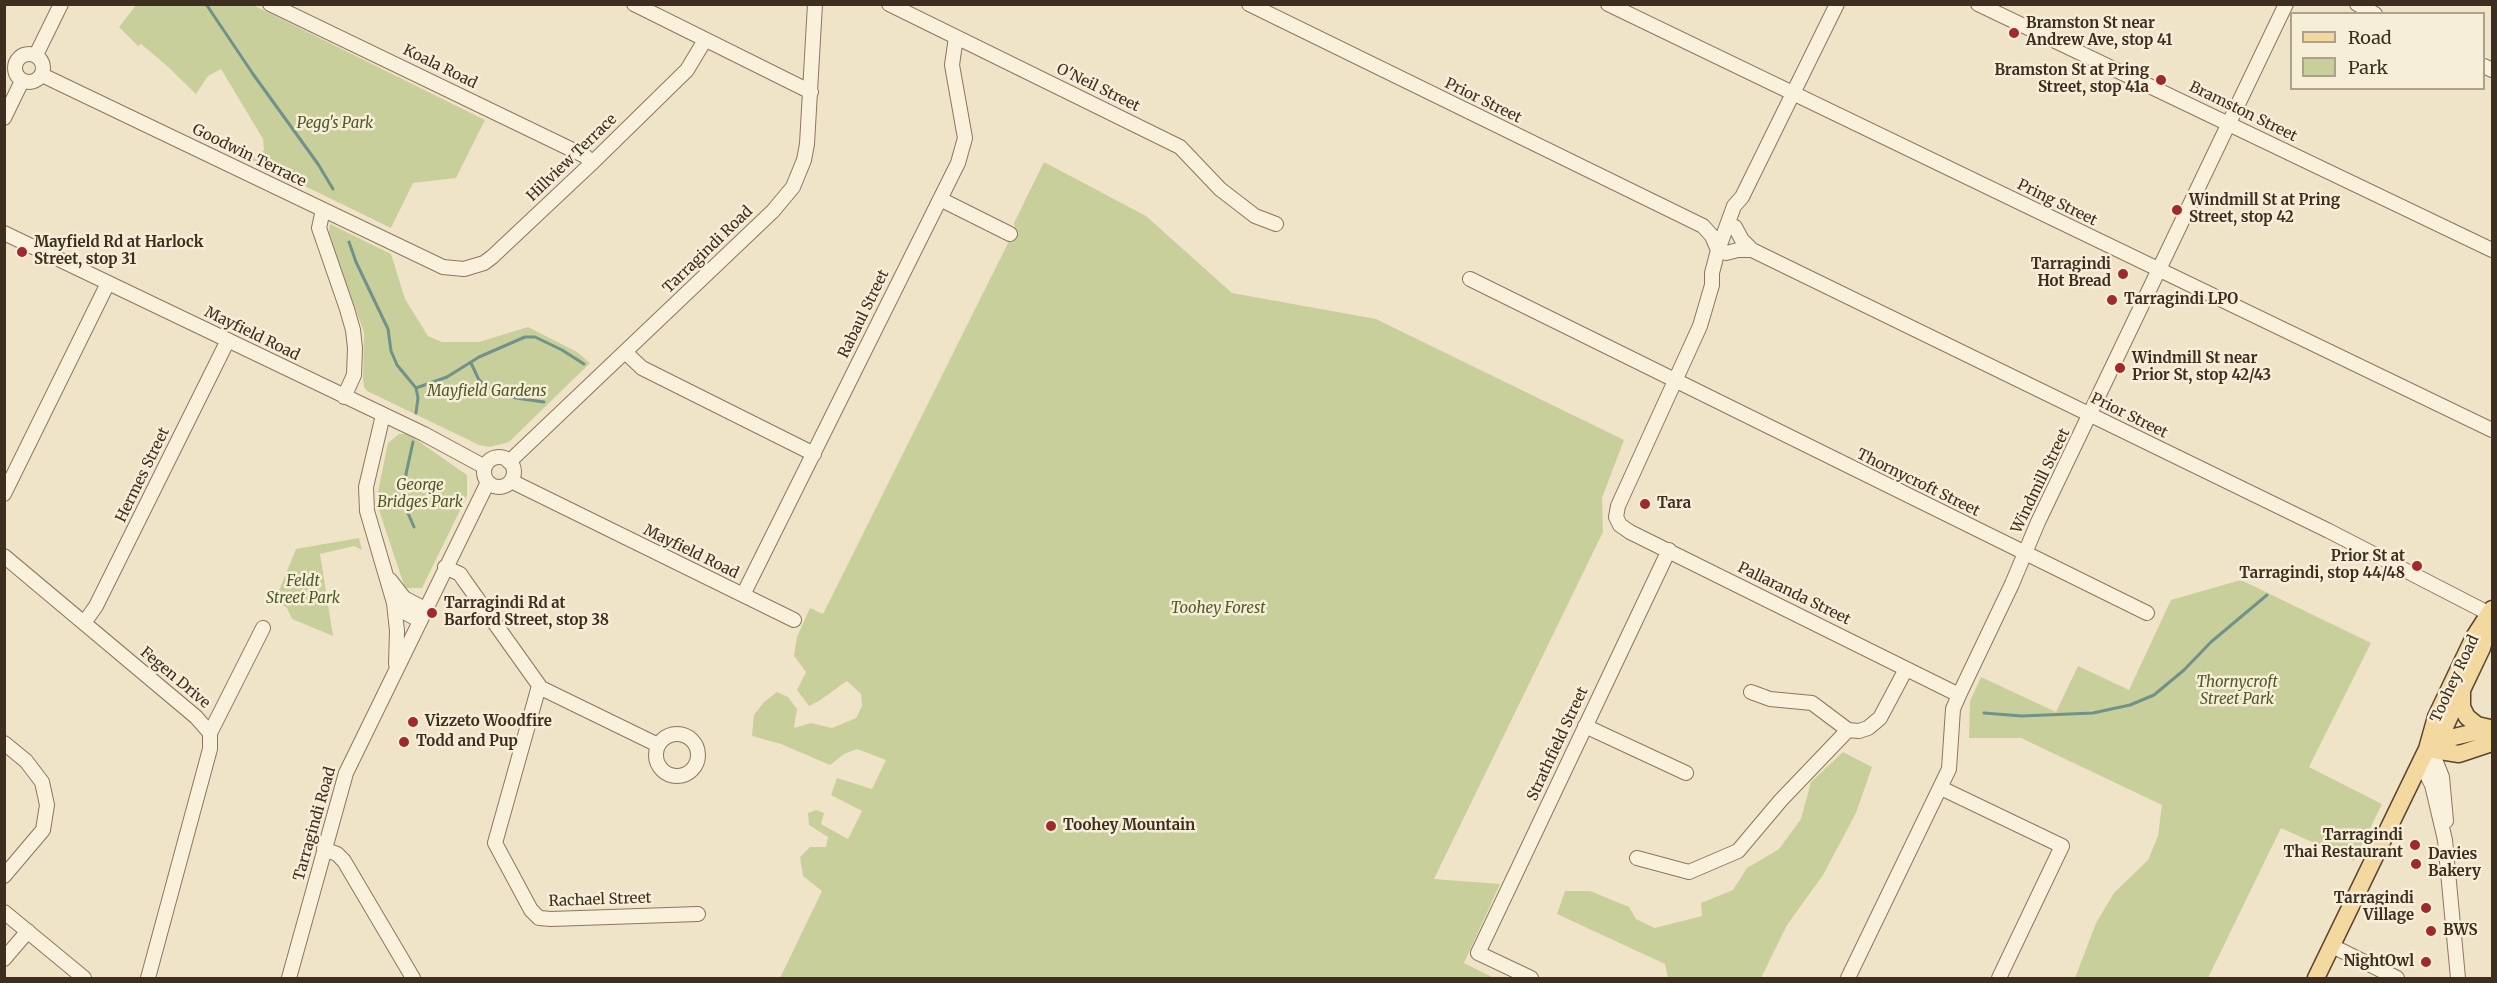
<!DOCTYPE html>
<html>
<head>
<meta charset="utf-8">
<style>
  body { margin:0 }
  #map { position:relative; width:2497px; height:983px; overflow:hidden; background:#f0e4c8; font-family:Merriweather,serif }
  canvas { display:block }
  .frame { position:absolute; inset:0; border:6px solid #3d2e20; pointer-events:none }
  .legend { position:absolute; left:2290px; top:12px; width:195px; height:78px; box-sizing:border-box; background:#f7eed8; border:2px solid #ada18e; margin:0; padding:8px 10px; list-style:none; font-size:18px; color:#3d2e20 }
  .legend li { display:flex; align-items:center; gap:12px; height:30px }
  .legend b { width:30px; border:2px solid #ada18e }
</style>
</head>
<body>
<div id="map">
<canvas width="2497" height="983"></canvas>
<div class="frame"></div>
<ul class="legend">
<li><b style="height:8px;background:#f3d9a0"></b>Road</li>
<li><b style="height:16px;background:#c9cf9b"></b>Park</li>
</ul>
</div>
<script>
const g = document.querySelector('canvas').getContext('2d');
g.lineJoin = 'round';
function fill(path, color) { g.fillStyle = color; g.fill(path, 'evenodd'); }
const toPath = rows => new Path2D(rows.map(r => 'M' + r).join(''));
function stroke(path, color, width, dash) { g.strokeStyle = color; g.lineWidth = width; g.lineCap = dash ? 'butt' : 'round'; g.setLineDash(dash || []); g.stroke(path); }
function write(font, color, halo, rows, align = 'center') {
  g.font = font + ' Merriweather,serif'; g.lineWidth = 5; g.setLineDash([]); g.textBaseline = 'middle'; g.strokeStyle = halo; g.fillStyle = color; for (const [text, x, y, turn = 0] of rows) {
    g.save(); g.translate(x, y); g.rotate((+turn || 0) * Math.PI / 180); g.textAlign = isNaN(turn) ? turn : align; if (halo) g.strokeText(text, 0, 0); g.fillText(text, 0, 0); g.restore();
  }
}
const green = toPath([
  [137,4,253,5,485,120,456,178,413,183,391,228,245,157,256,157,264,150,263,139,221,69,208,76,196,94,166,65,141,44,138,46,119,27],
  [1044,162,1146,216,1232,293,1376,319,1624,440,1602,498,1603,532,1434,879,1500,884,1464,963,1494,978,780,978,822,891,803,876,800,857,810,847,826,847,828,837,809,825,808,813,816,810,824,813,821,824,848,839,862,811,831,795,837,778,872,789,886,760,857,749,844,754,830,765,781,744,752,736,754,715,764,702,777,692,788,697,797,709,794,728,811,723,832,728,856,718,862,706,861,694,847,681,819,701,809,706,797,690,806,672,794,656,797,637,810,608,823,614,1015,229,1014,223],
  [330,224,391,254,405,299,428,336,442,342,479,342,528,327,577,352,590,363,509,442,490,447,479,445,367,391,364,387,363,378,364,332,328,236],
  [399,434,408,434,467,475,467,496,422,588,405,588,378,507,377,497,388,443],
  [359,538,362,550,354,546,320,554,333,636,292,619,287,608,275,600,296,549],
  [2241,580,2371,643,2309,767,2382,804,2354,861,2281,828,2208,978,2075,978,2096,923,2114,893,2148,860,2158,836,2162,805,2021,738,1969,738,1970,701,1981,677,2056,712,2078,666,2129,690,2171,600],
  [1843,752,1872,767,1856,813,1823,875,1787,925,1761,978,1668,978,1665,964,1557,914,1565,891,1590,891,1629,907,1636,919,1655,928,1702,916,1701,903,1733,890,1747,868,1779,849,1801,819,1811,782]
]);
const stream = toPath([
  [206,4,253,74,318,164,333,189],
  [349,242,356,262,388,329,391,351,397,365,416,388,418,398,416,413],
  [471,363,479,380,494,392,516,398,544,402],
  [416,388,447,377,479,357,525,337,535,337,562,350,584,364],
  [413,442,406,474,405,493,407,511,414,527],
  [1984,713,2022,716,2093,713,2130,705,2154,695,2184,670,2211,642,2267,595]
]);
const minor = toPath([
  [270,4,585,156,592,163],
  [634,4,811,92],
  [889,4,1180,147,1220,189,1255,216,1276,224],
  [1249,4,1703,226,1712,236,1718,250],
  [1608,4,2492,430],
  [1837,4,1742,197,1734,206,1718,250,1712,273,1712,285,1700,326,1618,506,1616,517,1620,525,1630,532,1959,695],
  [1978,4,2492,250],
  [2357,4,2375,14],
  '15 68a14 14 0 1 1 28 0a14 14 0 1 1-28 0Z',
  [36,55,61,4],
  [2484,66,2492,70],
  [42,75,443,267,464,269,484,263,492,257,592,163,687,70,705,40],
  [4,118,22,81],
  [940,199,1010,234],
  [323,210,319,228,347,309,353,330,355,348,354,375,344,397],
  [1735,227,1742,240,1752,250,2329,531,2490,614],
  [4,233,424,434,485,467],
  [1726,253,1738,250,1752,250],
  [1470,279,2147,613],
  [625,352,642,368,814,454],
  [383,415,366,487,367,511,394,603,404,612,419,620],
  '484 472a15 15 0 1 1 30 0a15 15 0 1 1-30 0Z',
  [509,462,773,211,793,187,804,160,807,144,815,4],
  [511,481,794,620],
  [4,494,108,283],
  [4,556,196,717,210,733,210,749,148,978],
  [445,567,460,574,464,580,541,688,658,745],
  [390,580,404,598,425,609],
  [743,595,958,163,965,138,952,65,956,37],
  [394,603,397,631,396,664],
  [84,623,96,606,228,340],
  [539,686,495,843,531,910,539,918,551,919,698,914],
  [1751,692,1770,699,1812,703,1848,730,1859,731,1868,728,1880,718,1906,669],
  [1585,726,1686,773],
  [210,733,263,628],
  '656 755a21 21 0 1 1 42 0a21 21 0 1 1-42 0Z',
  [4,743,26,761,42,782,47,805,43,830,4,876],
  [2427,749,2436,762,2442,777,2446,821],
  [2421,763,2432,785,2445,840,2458,978],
  [1941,788,2062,846,1999,978],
  [324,849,337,854,344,861,413,978],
  [1637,858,1689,872,1738,851,1781,800,1848,730],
  [4,912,84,978],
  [2332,946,2397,978],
  [4,959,28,931],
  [289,978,346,773,488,482],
  [1531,978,1478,953,1669,550],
  [1848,978,1949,769,1953,709,1959,695,2012,584,2038,522,2286,4]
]);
const major = toPath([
  [2462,692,2462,707,2467,717,2477,725,2490,728],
  [2434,741,2445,727,2463,688,2482,648,2488,626],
  [2431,747,2454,737,2492,728],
  [2427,749,2459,754,2492,743],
  [2316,978,2427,749,2436,717,2474,637,2492,609]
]);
const markers = [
  [2014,33,6,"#9e2a2b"],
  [2161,80,6,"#9e2a2b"],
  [2177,210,6,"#9e2a2b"],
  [22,252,6,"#9e2a2b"],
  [2123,274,6,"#9e2a2b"],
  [2112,300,6,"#9e2a2b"],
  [2120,368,6,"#9e2a2b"],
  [1645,504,6,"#9e2a2b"],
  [2417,566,6,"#9e2a2b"],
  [432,613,6,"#9e2a2b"],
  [413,722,6,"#9e2a2b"],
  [404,742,6,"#9e2a2b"],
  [1051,826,6,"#9e2a2b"],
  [2415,845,6,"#9e2a2b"],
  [2416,864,6,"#9e2a2b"],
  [2426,908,6,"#9e2a2b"],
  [2431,931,6,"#9e2a2b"],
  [2426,962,6,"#9e2a2b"]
];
const poiNames = [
  ["Bramston St near",2026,24],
  ["Andrew Ave, stop 41",2026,41],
  ["Bramston St at Pring",2149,71,"right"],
  ["Street, stop 41a",2149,88,"right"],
  ["Windmill St at Pring",2189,201],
  ["Street, stop 42",2189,218],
  ["Mayfield Rd at Harlock",34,243],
  ["Street, stop 31",34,260],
  ["Tarragindi",2111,265,"right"],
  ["Hot Bread",2111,282,"right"],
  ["Tarragindi LPO",2124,300],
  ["Windmill St near",2132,359],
  ["Prior St, stop 42/43",2132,376],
  ["Tara",1657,504],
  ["Prior St at",2405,557,"right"],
  ["Tarragindi, stop 44/48",2405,574,"right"],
  ["Tarragindi Rd at",444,604],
  ["Barford Street, stop 38",444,621],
  ["Vizzeto Woodfire",425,722],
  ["Todd and Pup",416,742],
  ["Toohey Mountain",1063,826],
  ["Tarragindi",2403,836,"right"],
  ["Thai Restaurant",2403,853,"right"],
  ["Davies",2428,855],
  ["Bakery",2428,872],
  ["Tarragindi",2414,899,"right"],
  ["Village",2414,916,"right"],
  ["BWS",2443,931],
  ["NightOwl",2414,962,"right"]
];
const streetNames = [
  ["Koala Road",440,67,26],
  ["O'Neil Street",1098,88,26],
  ["Prior Street",1483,101,26],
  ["Bramston Street",2243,112,26],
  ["Goodwin Terrace",249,156,26],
  ["Hillview Terrace",572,158,-44],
  ["Pring Street",2057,203,26],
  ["Tarragindi Road",708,250,-44],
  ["Rabaul Street",864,314,-64],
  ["Mayfield Road",252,334,26],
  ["Prior Street",2129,416,26],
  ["Hermes Street",143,475,-64],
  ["Windmill Street",2041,481,-64],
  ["Thornycroft Street",1918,483,26],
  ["Mayfield Road",691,552,26],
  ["Pallaranda Street",1794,594,26],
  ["Fegen Drive",175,678,40],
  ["Toohey Road",2455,679,-65],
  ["Strathfield Street",1558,744,-65],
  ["Tarragindi Road",315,824,-74],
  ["Rachael Street",600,900,-2]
];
const parkNames = [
  ["Pegg's Park",335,124],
  ["Mayfield Gardens",487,392],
  ["George",420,486],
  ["Bridges Park",420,503],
  ["Feldt",303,582],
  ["Street Park",303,599],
  ["Toohey Forest",1218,609],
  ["Thornycroft",2237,683],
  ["Street Park",2237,700]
];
fill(green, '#c9cf9b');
stroke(stream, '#6f938a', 3);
stroke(minor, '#8d765c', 16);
stroke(major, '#5b4430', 19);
stroke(minor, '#faf1dc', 14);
stroke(major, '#f3d9a0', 16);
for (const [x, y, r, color] of markers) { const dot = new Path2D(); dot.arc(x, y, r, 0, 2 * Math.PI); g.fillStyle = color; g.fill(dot); stroke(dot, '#f7eed8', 2); }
write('bold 15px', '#3d2e20', '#f7eed8', poiNames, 'left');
write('15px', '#3d2e20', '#f7eed8', streetNames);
write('italic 15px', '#4d5a26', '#f7eed8', parkNames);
</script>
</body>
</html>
